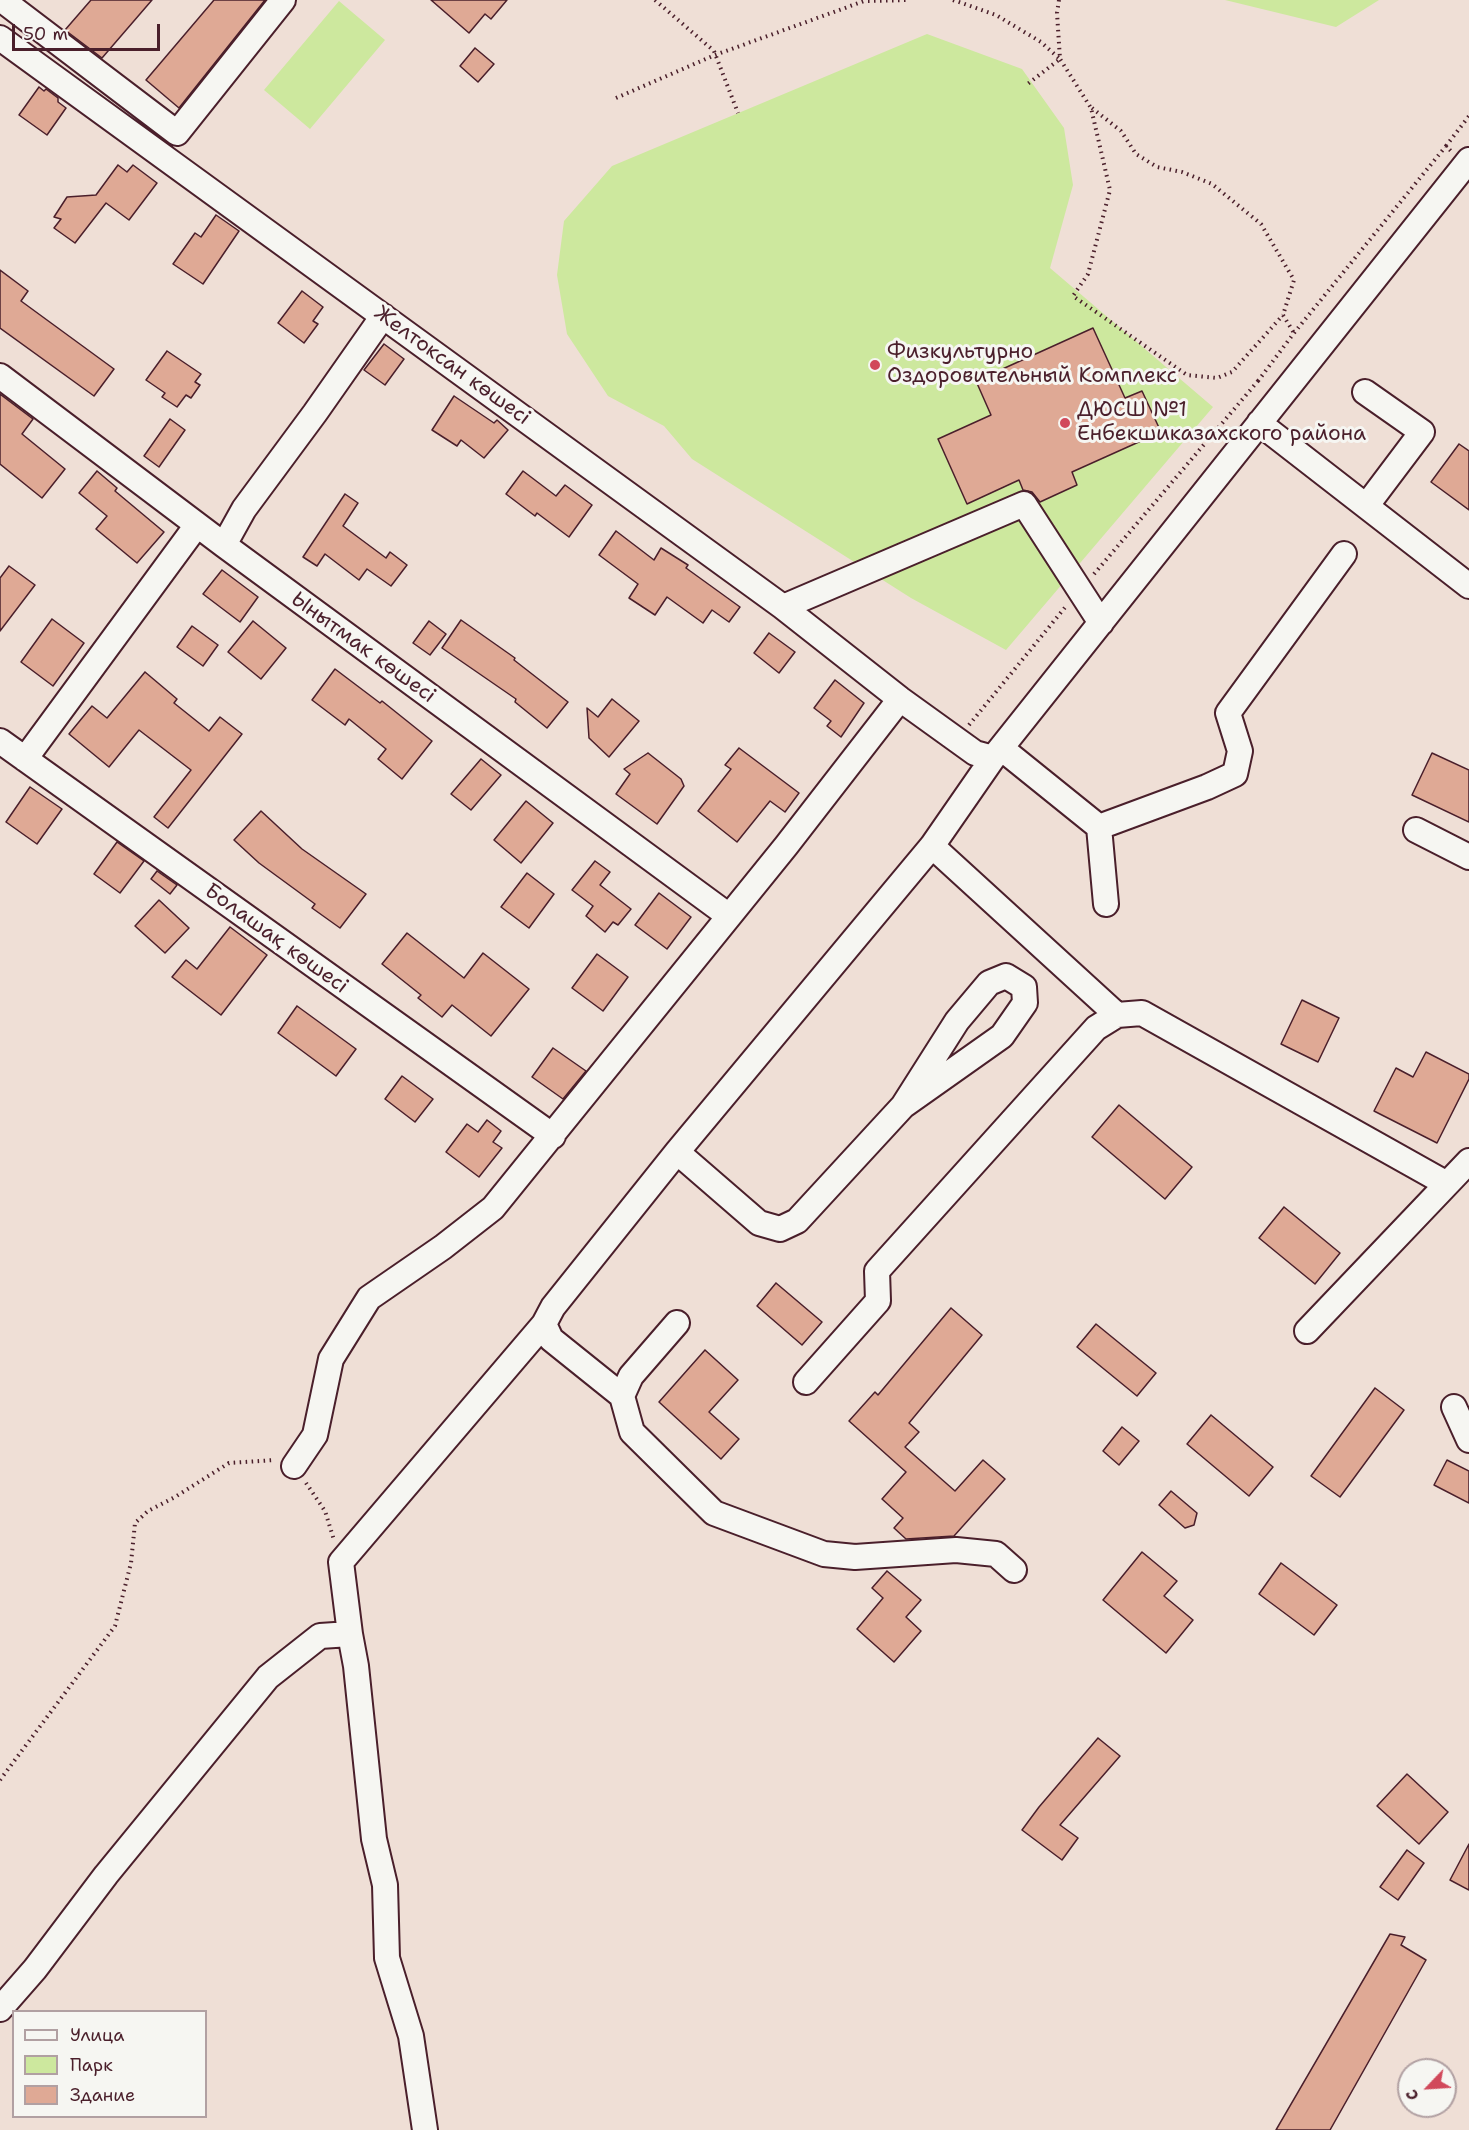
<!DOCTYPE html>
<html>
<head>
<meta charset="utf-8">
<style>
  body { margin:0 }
  #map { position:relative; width:1469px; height:2130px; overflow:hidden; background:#efdfd6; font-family:"Shantell Sans",sans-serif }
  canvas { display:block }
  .legend { position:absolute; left:12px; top:2010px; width:195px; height:108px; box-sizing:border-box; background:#f6f6f2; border:2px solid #b1a0a2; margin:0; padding:8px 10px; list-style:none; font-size:18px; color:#4a1f2b }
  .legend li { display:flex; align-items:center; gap:12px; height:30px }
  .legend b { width:30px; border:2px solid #b1a0a2 }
  .north { position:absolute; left:1397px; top:2058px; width:60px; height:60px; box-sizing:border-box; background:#f6f6f2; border:2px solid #b1a0a2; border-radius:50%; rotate:245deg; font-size:16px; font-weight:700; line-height:24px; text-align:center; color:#4a1f2b }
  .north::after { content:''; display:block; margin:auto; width:21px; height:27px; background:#d1495b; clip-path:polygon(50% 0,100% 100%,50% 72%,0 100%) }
  .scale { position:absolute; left:12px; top:24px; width:148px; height:27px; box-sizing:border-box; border:3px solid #4a1f2b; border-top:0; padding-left:8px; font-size:18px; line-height:21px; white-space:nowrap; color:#4a1f2b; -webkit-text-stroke:4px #f6f6f2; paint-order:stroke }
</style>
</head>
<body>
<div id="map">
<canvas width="1469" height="2130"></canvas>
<ul class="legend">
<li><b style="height:8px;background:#f6f6f2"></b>Улица</li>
<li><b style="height:16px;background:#cde89e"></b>Парк</li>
<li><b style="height:16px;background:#dfa995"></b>Здание</li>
</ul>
<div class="north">С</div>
<div class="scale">50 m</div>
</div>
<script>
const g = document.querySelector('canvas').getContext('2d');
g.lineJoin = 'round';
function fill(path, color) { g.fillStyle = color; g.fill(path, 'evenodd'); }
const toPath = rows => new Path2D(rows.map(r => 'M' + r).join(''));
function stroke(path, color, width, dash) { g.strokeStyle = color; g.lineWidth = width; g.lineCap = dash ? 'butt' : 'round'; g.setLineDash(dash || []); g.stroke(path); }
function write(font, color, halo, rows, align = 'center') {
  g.font = font + ' "Shantell Sans",sans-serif'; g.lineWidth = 6; g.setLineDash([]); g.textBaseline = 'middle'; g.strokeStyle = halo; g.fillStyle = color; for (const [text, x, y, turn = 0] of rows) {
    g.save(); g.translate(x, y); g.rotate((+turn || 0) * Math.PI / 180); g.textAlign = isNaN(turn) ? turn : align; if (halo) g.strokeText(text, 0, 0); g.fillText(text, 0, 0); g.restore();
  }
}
const green = toPath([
  [1225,0,1379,0,1336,27],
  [339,1,385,40,310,129,264,90],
  [927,34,1022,69,1064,128,1073,185,1050,268,1213,407,1006,650,911,598,692,459,664,426,608,396,567,334,557,275,564,221,612,166]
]);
const building = toPath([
  [91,0,152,0,102,58,65,30,91,0],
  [214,0,265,0,179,108,146,80,214,0],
  [431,0,507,0,491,19,485,14,469,33,431,0],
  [475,48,494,64,478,82,460,66,475,48],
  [39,87,44,91,46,89,58,98,58,102,66,108,47,135,19,115,39,87],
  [118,165,127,172,133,165,157,183,129,220,106,203,75,243,54,228,61,219,54,217,67,197,96,195,118,165],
  [216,215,239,231,203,284,173,264,195,233,201,237,216,215],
  [0,270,28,291,21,301,114,369,94,396,0,328,0,270],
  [302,291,323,307,313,321,318,324,304,343,278,323,302,291],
  [1093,328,1125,398,1142,391,1161,432,1072,472,1077,485,1040,502,1032,492,1023,490,1019,480,967,504,938,439,991,415,976,381,1093,328],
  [384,344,404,359,385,385,364,370,384,344],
  [167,351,201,374,195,382,200,385,191,398,186,395,177,407,162,397,165,393,146,380,167,351],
  [0,394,33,419,22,434,65,469,42,498,0,464,0,394],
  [454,396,494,423,497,420,508,430,484,458,461,440,457,446,432,430,454,396],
  [170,419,185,430,159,467,144,456,170,419],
  [1459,444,1469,451,1469,510,1431,482,1459,444],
  [97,471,117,488,115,491,164,532,137,563,96,529,107,516,79,493,97,471],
  [523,471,556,496,565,485,592,505,569,537,537,513,535,516,506,494,523,471],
  [345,494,358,503,343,526,386,558,390,552,407,565,391,586,367,569,359,580,325,554,317,566,303,557,345,494],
  [616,531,654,560,661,548,688,565,686,568,740,607,729,622,712,610,703,623,667,597,655,615,629,598,638,584,599,555,616,531],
  [9,566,35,585,0,631,0,578,9,566],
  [222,570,258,597,240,622,203,594,222,570],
  [52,619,84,643,53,686,21,662,52,619],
  [461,620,515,658,514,660,568,702,547,728,515,702,516,699,442,648,461,620],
  [253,621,286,648,261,679,228,652,253,621],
  [429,621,446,634,430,655,413,643,429,621],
  [192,626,218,645,203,666,177,647,192,626],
  [769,633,795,652,779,673,754,653,769,633],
  [335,669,380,703,382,701,432,741,402,779,378,759,386,749,349,719,345,725,312,700,335,669],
  [145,672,177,699,174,703,209,731,220,717,242,734,168,828,154,817,191,770,139,730,109,767,69,734,92,706,107,718,145,672],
  [835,680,864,703,841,737,827,726,831,721,814,708,835,680],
  [612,699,639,721,609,757,589,738,587,708,598,717,612,699],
  [739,748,799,793,785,812,770,801,737,842,698,811,731,769,725,765,739,748],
  [648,753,681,779,684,786,657,824,616,794,630,774,624,769,648,753],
  [1432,753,1469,770,1469,822,1412,795,1432,753],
  [481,759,501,775,471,810,451,794,481,759],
  [30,787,62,809,37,844,6,822,30,787],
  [526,801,553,823,521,863,494,840,526,801],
  [261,811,302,849,366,894,340,928,312,908,315,904,259,863,234,840,261,811],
  [117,842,144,861,120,893,94,874,117,842],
  [595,861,610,872,600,885,631,909,618,925,613,922,605,932,586,916,593,906,572,890,595,861],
  [157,871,177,885,170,894,151,879,157,871],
  [527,873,554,894,529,928,501,907,527,873],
  [659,893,691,917,667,949,635,925,659,893],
  [159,900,189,928,165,953,135,926,159,900],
  [230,927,267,955,221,1015,172,977,186,960,197,969,230,927],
  [407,933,464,978,483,953,529,989,491,1036,452,1005,442,1017,418,998,421,995,382,964,407,933],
  [597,954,628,977,603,1011,572,988,597,954],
  [1302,1000,1339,1018,1318,1062,1281,1044,1302,1000],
  [297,1006,356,1049,336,1076,278,1033,297,1006],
  [553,1048,586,1071,563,1099,532,1077,553,1048],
  [1426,1052,1469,1074,1469,1079,1437,1143,1374,1111,1396,1068,1413,1077,1426,1052],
  [402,1076,433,1099,415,1122,385,1099,402,1076],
  [1119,1105,1192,1167,1165,1199,1092,1137,1119,1105],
  [487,1120,501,1131,493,1142,502,1148,479,1177,446,1152,467,1124,478,1132,487,1120],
  [1284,1207,1340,1253,1315,1284,1259,1238,1284,1207],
  [776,1283,822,1322,802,1345,757,1306,776,1283],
  [951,1308,982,1335,909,1423,919,1432,905,1447,955,1491,983,1460,1005,1479,954,1536,906,1539,894,1528,903,1518,882,1499,906,1472,849,1421,875,1392,878,1395,951,1308],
  [1096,1324,1156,1373,1137,1396,1077,1347,1096,1324],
  [705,1350,738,1380,709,1412,739,1439,721,1459,659,1402,705,1350],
  [1375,1388,1404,1410,1340,1497,1311,1476,1375,1388],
  [1211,1415,1273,1467,1249,1496,1187,1444,1211,1415],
  [1122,1427,1139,1441,1119,1465,1103,1451,1122,1427],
  [1447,1460,1469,1471,1469,1503,1434,1485,1447,1460],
  [1171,1491,1197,1513,1194,1525,1185,1528,1159,1505,1171,1491],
  [1142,1552,1177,1581,1164,1596,1193,1620,1166,1653,1103,1600,1142,1552],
  [1281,1563,1337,1605,1314,1635,1259,1594,1281,1563],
  [887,1571,921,1600,906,1617,921,1631,894,1662,857,1629,883,1598,872,1588,887,1571],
  [1098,1738,1120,1756,1060,1825,1078,1838,1062,1860,1022,1830,1039,1807,1098,1738],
  [1407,1774,1448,1812,1419,1844,1377,1806,1407,1774],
  [1469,1844,1469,1890,1450,1880,1469,1844],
  [1407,1850,1424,1863,1398,1900,1380,1887,1407,1850],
  [1390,1934,1405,1937,1401,1945,1426,1960,1330,2130,1276,2130,1390,1934]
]);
const path = toPath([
  [655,0,714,51,738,113],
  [953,0,996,15,1041,42,1060,59,1025,86],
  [1059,0,1057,13,1060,59,1091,108,1110,190,1088,274,1073,296,1187,375,1217,378,1232,372,1283,315],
  [868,1,909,0],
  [616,98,715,55,867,0],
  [1092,108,1121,131,1136,154,1157,167,1182,172,1212,184,1261,224,1294,280,1283,315,1294,333],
  [1446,146,1469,116],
  [1258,381,1294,333,1446,146,1451,151],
  [1094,574,1258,381],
  [969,725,1067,605],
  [306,1483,325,1511,334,1540],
  [0,1780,115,1626,131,1563,135,1523,148,1511,175,1497,229,1463,275,1460]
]);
const minor = toPath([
  [2,0,177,133,283,0],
  [0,38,783,607,900,699,975,753,993,758],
  [0,376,224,545,729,916],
  [1365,392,1422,432,1367,505],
  [1259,423,1469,586],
  [224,545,244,509,315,413,383,316],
  [783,607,1024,504,1101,623],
  [0,741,553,1136],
  [1001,748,1099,827,1207,787,1235,774,1240,751,1228,713,1344,554],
  [25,759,197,525],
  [1099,827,1106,904],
  [1416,830,1469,857],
  [932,846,1117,1015],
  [677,1152,759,1223,780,1229,797,1221,903,1106,957,1021,989,983,1006,976,1024,987,1025,1003,1002,1036,903,1106],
  [677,1323,631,1376,622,1396,632,1432,714,1513,824,1554,855,1557,956,1550,996,1554,1014,1570],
  [1307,1331,1469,1161],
  [806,1382,878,1301,877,1271,1096,1028,1117,1015,1142,1013,1447,1184],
  [622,1396,551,1339,544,1324,553,1307,677,1152,932,846,993,758,1469,160],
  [1454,1407,1469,1440],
  [294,1466,315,1435,331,1359,369,1298,443,1247,493,1208,786,846,900,699],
  [0,2009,35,1969,106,1875,268,1677,320,1636,350,1634],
  [425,2130,411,2036,387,1958,385,1885,374,1839,356,1666,350,1634,341,1562,544,1324]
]);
const markers = [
  [875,365,6,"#d1495b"],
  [1065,423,6,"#d1495b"]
];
const poiNames = [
  ["Физкультурно",887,353],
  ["Оздоровительный Комплекс",887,377],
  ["ДЮСШ №1",1077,411],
  ["Енбекшиказахского района",1077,435]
];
const streetNames = [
  ["Желтоксан көшесі",452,366,36],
  ["Ынытмак көшесі",363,648,36],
  ["Болашақ көшесі",276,939,36]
];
fill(green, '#cde89e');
fill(building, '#dfa995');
stroke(building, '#4a1f2b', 1.5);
stroke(minor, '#4a1f2b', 28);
stroke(path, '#4a1f2b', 4, [1.5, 4.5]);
stroke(minor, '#f6f6f2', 24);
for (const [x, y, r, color] of markers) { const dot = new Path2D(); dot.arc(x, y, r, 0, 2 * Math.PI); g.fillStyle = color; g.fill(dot); stroke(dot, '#f6f6f2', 2); }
write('21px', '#4a1f2b', '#f6f6f2', poiNames, 'left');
write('21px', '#4a1f2b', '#f6f6f2', streetNames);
</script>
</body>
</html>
